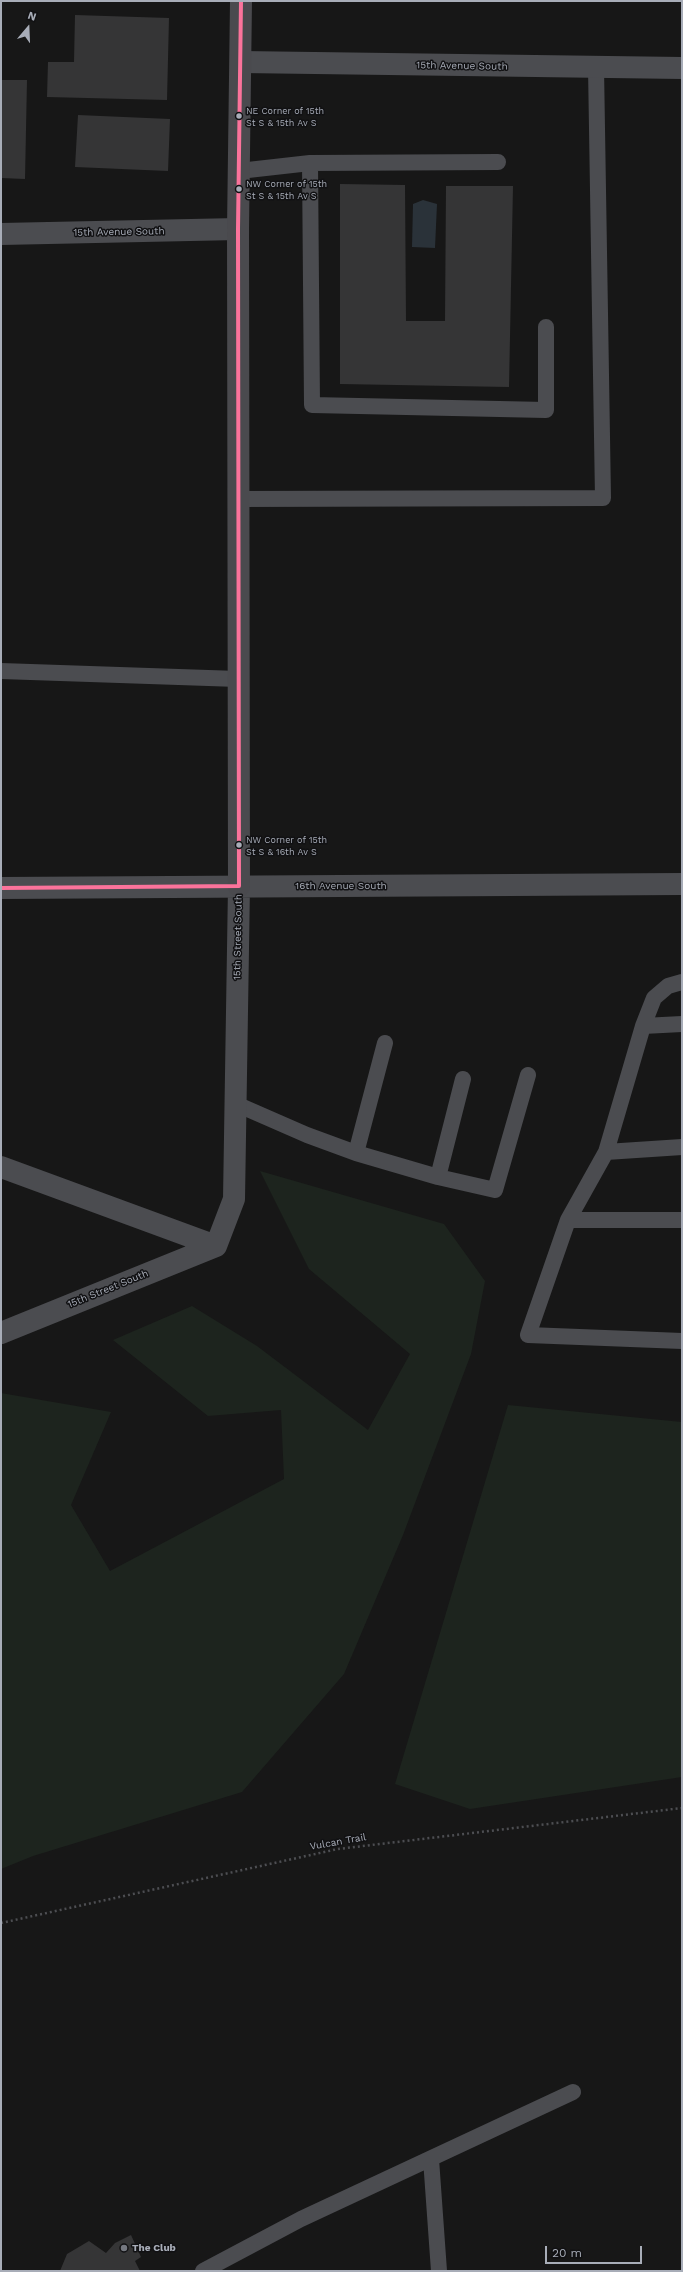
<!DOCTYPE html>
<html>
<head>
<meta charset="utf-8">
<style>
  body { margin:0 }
  #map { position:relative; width:683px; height:2272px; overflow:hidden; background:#171717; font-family:"Work Sans",sans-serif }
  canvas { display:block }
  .frame { position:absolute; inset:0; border:2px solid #a8adb8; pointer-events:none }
  .north { position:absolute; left:8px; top:8px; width:40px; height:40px; -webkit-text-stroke:3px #111113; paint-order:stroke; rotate:19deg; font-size:11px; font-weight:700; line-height:16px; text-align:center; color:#a8adb8 }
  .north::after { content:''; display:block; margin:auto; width:14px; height:18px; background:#a8adb8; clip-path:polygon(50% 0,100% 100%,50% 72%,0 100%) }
  .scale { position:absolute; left:545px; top:2246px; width:97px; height:18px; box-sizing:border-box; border:2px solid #a8adb8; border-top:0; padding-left:5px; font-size:12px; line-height:14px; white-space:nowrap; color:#a8adb8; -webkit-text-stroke:3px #111113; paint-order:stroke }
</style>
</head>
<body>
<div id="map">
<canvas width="683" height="2272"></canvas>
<div class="frame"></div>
<div class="north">N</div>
<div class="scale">20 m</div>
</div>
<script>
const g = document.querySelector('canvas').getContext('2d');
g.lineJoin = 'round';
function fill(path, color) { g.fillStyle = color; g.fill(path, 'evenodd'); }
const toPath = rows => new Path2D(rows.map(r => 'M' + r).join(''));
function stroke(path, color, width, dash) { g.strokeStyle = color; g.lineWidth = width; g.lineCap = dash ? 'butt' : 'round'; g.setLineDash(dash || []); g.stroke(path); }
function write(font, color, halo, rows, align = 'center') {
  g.font = font + ' "Work Sans",sans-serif'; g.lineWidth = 3; g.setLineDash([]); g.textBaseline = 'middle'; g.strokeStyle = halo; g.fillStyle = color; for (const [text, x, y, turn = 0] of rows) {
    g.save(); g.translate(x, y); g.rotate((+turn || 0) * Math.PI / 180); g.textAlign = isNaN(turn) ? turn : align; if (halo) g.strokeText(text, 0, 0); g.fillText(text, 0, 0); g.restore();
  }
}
const green = toPath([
  [260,1171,444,1224,485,1281,471,1354,403,1535,344,1674,242,1792,33,1856,1,1869,1,1393,111,1412,71,1505,110,1571,284,1479,281,1410,208,1416,113,1340,192,1306,257,1346,368,1430,410,1354,309,1269],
  [508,1405,682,1422,682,1777,470,1809,395,1784]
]);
const water = toPath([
  [423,200,437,204,435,248,412,247,413,204]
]);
const building = toPath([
  [75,15,169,18,167,100,47,97,48,62,74,62],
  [1,80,27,80,25,179,1,178],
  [78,115,170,119,168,171,75,167],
  [340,184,405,185,406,321,445,321,446,186,513,186,509,387,340,384],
  [131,2235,141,2257,135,2261,140,2271,60,2271,67,2254,89,2241,106,2253,115,2243]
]);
const path = toPath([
  [1,1923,338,1849,682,1808]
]);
const lane = toPath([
  [310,163,498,162],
  [239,171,310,163,312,405,546,410,546,327],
  [238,499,603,498,596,67],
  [1,671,238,679],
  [682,982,668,986,654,998,643,1026,606,1152,568,1220,528,1335,682,1341],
  [643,1026,682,1024],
  [236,1104,307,1135,356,1153,438,1177,495,1190,528,1075],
  [606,1152,682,1147],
  [356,1153,385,1043],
  [438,1177,463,1079],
  [568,1220,682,1220],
  [431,2159,439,2271],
  [203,2271,301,2219,573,2092]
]);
const street = toPath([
  [241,62,682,68],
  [1,234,238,229],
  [1,888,682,884],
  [1,1167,216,1246],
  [1,1333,216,1246,234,1199,239,886]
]);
const secondary = toPath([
  [239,886,238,229,241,1]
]);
const bus1 = toPath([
  [1,888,239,886,238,229,241,1]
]);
const markers = [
  [239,116,3.5,"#a8adb8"],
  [239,189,3.5,"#a8adb8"],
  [239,845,3.5,"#a8adb8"],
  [124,2248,4,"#757880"]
];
const busNames = [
  ["NE Corner of 15th",246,111],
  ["St S & 15th Av S",246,123],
  ["NW Corner of 15th",246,184],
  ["St S & 15th Av S",246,196],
  ["NW Corner of 15th",246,840],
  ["St S & 16th Av S",246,852]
];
const streetNames = [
  ["15th Avenue South",462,66,1],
  ["15th Avenue South",119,232,-1],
  ["16th Avenue South",341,886],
  ["15th Street South",238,937,-89],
  ["15th Street South",108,1289,-22],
  ["Vulcan Trail",338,1842,-10]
];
const poiNames = [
  ["The Club",132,2248]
];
fill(green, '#1d241e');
fill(water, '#2a3239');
fill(building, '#353536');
stroke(path, '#4d4e52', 2.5, [2, 3]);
stroke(lane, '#4b4c50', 16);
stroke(street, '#4b4c50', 22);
stroke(secondary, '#4a4a4e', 22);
stroke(bus1, '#fb739b', 4);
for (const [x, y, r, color] of markers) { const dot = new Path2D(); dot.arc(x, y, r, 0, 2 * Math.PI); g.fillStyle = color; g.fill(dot); stroke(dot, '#111113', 1.5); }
write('9px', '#a8adb8', '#111113', busNames, 'left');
write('10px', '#a8adb8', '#111113', streetNames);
write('bold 10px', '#a8adb8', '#111113', poiNames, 'left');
</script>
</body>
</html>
